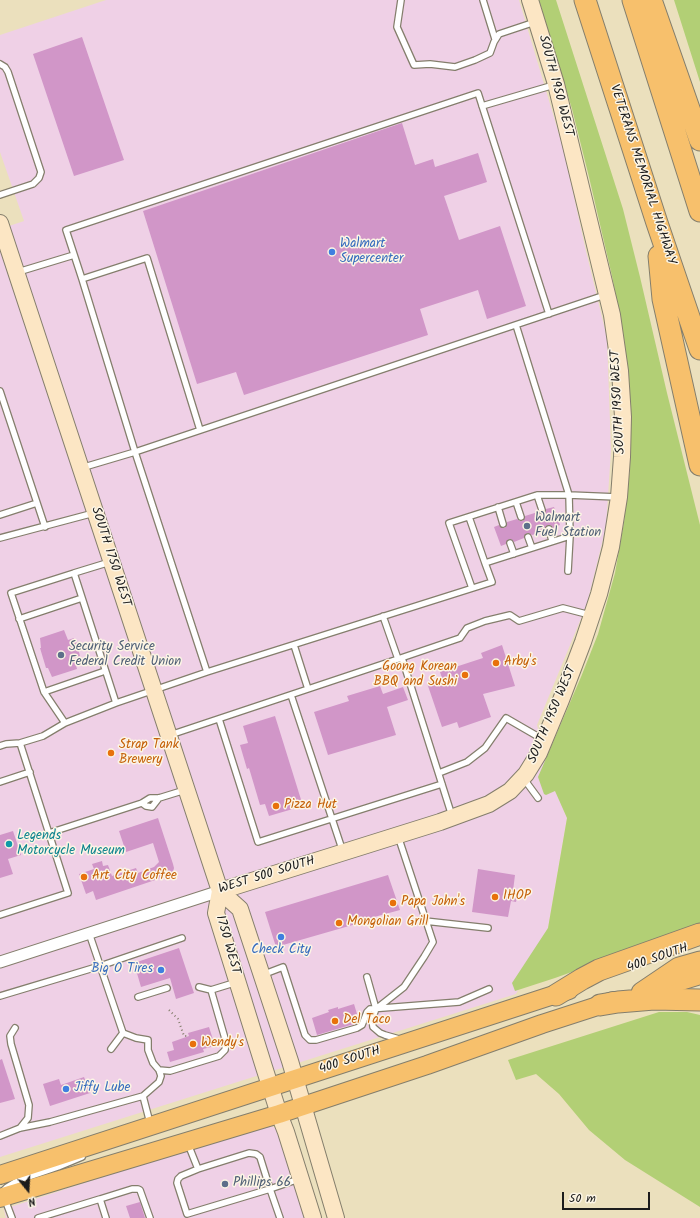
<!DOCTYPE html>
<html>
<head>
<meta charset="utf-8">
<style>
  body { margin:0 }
  #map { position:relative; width:700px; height:1218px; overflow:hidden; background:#ebe0bd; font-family:Kalam,sans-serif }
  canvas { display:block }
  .north { position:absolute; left:8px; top:1170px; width:40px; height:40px; -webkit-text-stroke:3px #fcf5e5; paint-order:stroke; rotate:162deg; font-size:11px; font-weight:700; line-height:16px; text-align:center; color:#1c1c1c }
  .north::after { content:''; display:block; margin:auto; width:14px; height:18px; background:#1c1c1c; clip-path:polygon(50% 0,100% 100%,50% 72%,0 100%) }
  .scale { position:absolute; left:562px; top:1192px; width:88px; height:18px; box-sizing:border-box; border:2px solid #1c1c1c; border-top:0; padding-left:5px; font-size:12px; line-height:14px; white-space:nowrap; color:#1c1c1c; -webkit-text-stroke:3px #fcf5e5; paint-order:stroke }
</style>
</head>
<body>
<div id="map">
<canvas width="700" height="1218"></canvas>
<div class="north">N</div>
<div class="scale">50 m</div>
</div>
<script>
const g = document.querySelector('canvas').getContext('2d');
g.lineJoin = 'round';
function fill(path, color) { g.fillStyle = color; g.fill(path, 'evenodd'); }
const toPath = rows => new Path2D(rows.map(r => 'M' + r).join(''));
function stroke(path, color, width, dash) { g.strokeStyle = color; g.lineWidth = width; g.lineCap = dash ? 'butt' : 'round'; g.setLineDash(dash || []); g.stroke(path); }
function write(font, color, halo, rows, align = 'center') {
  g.font = font + ' Kalam,sans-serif'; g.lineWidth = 3; g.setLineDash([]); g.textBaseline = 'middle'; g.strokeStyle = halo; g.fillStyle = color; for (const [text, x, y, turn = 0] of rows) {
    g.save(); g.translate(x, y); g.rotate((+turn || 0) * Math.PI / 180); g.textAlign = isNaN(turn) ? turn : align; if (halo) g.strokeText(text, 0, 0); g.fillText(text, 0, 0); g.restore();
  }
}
const built = toPath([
  [106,0,519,0,564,151,585,247,607,338,611,450,606,527,587,604,537,725,555,790,567,818,548,928,516,994,0,1157,0,229,24,221,0,152,0,35],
  [264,1125,271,1126,280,1130,311,1218,6,1218,4,1209]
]);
const green = toPath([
  [539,0,556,0,623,209,640,277,667,393,700,525,700,926,555,978,515,991,512,983,548,928,567,818,555,791,546,795,544,794,538,777,581,677,598,634,615,573,624,522,630,469,631,428,628,369,623,332,612,276,589,177,572,109],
  [674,0,700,0,700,82],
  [659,1012,687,1012,700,1015,700,1207,625,1160,589,1130,559,1094,536,1074,516,1080,508,1060]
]);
const building = toPath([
  [82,37,124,160,74,176,33,54],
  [402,123,415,165,433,159,435,167,478,153,487,182,444,196,459,240,500,226,526,306,487,319,478,290,420,309,428,335,244,395,236,372,197,384,143,211],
  [554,507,560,525,553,528,551,525,548,525,545,527,545,531,532,535,527,533,525,535,524,538,514,542,512,540,509,539,507,541,506,544,501,546,494,527,499,525,502,528,505,528,507,525,507,522,517,519,520,521,523,521,525,516,538,512,543,514,545,512,546,509],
  [64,630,68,640,74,638,75,641,76,641,80,656,74,658,77,669,52,677,48,668,46,668,40,648,41,648,40,638],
  [502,645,515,686,483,694,491,717,459,728,457,722,442,727,427,683,442,678,440,672,483,658,481,653],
  [380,686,383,694,403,687,408,700,387,707,396,735,328,755,314,712,349,701,347,696],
  [275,716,303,806,269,816,265,804,260,805,249,768,247,769,240,745,248,743,243,726],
  [158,818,173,864,174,868,173,872,170,875,96,900,93,891,86,894,79,874,94,869,92,864,102,861,103,866,108,865,112,876,136,868,138,873,154,867,159,862,153,843,126,852,119,831],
  [13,831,21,855,8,859,13,874,0,878,0,835],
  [478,869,515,875,513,891,518,892,516,902,511,901,508,917,472,912],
  [388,875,400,910,363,920,363,922,276,947,265,912],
  [179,948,194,993,176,999,170,978,141,987,134,963],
  [354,1004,357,1014,355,1014,357,1023,317,1035,312,1018,329,1012,328,1010,338,1007,338,1009],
  [209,1027,215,1046,203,1049,204,1052,170,1062,167,1052,174,1050,172,1042,189,1036,188,1033],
  [2,1059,15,1099,0,1103,0,1060],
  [84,1077,90,1093,50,1106,43,1084,59,1079,61,1085],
  [140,1202,145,1218,130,1218,126,1206]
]);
const path = toPath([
  [169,1010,178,1019,184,1036,189,1036]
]);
const lane = toPath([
  [401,0,397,27,414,65,430,64,455,67,475,60,490,53,494,42,499,34,535,22],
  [483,0,495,39],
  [0,64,5,67,8,72,41,172,39,178,33,184,0,195],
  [482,106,554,85],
  [18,272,74,255],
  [82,279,147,258,200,430],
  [549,314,478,93,66,230,82,279,135,452,207,672,492,582,485,563,570,536],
  [516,325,569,495,570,536,568,571],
  [0,391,45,527],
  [81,468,135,452,605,295],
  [537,495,542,510],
  [516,502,521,517],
  [498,507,503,524],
  [0,515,37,503],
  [469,517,485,563],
  [549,529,552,541],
  [528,537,532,548],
  [0,538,94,513],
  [510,543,514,554],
  [110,562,74,573,116,703],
  [472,588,449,523,537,495,569,495,617,497],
  [19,619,82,598],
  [294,645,308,689,398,659,383,616],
  [402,658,452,816],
  [398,659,460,638,467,628,485,621,510,615,519,621,563,608,590,615],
  [44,692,105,671],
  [291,695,343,852],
  [219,719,258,842,442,784],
  [65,723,44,692,11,593,74,573],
  [170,735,308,689],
  [0,746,6,744,20,743],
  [439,773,467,762,485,748,506,718,544,740],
  [524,779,538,798],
  [0,782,30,772],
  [142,803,146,806,152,807,159,798],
  [49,833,142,803,150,798,159,798,185,790],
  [398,836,433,942,424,957,404,987,376,1009,372,1019,373,1027,380,1033,385,1035,399,1039],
  [0,915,68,893,20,743,43,736,65,723,116,703,207,672],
  [425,921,488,928],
  [262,975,283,967,305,1035,310,1040,316,1040,357,1028,362,1025,367,1012,370,1009,459,1002,489,989],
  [367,977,376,1009],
  [199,987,211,990,237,982],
  [0,996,100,966,182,938],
  [138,997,167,988],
  [15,1028,10,1036,11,1044,29,1105,28,1118,20,1128],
  [111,1049,123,1033],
  [159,1070,170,1071,219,1056,225,1050,226,1042,211,990],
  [143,1096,150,1123],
  [0,1136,20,1128,50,1122,143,1096,159,1082,161,1076,159,1070,153,1063,148,1050,148,1040,136,1038,123,1033,89,933],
  [188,1144,198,1169],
  [100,1199,132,1189,138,1189,140,1190,150,1218],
  [12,1218,4,1197,4,1190,7,1187,17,1181,58,1167,82,1157],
  [38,1218,100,1199,106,1218],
  [280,1218,270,1189,260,1157,256,1154,249,1153,198,1169,181,1176,178,1179,177,1183,187,1214,270,1189,299,1179]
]);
const street = toPath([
  [0,962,220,891]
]);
const secondary = toPath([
  [0,223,220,891,216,913,264,1067,279,1114,286,1132,313,1218],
  [220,891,440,822,489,804,510,791,526,774,539,753,561,700,583,642,599,594,611,547,619,497,622,457,623,417,620,371,612,315,556,84,530,0],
  [220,891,240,909,290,1061,336,1218]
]);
const primary = toPath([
  [655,989,700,975],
  [0,1175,569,990],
  [0,1198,279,1114,427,1065,542,1024,613,1001]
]);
const highway = toPath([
  [585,0,657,223,700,349],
  [633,0,700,211],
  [651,0,700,140],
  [659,256,663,299,700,465],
  [642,993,679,968,700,962],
  [556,995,582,979,599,970,700,934],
  [600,1005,618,1002,654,999,700,1000]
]);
const markers = [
  [332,252,4,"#3f7fe0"],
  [527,526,4,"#5c6f8a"],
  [61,655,4,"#5c6f8a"],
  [496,663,4,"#e8710a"],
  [465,675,4,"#e8710a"],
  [111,753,4,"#e8710a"],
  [276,806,4,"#e8710a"],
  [9,844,4,"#0f9aa8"],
  [84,877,4,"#e8710a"],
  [495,897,4,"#e8710a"],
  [393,903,4,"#e8710a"],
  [339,923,4,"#e8710a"],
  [281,937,4,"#3f7fe0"],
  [161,970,4,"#3f7fe0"],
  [335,1021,4,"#e8710a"],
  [193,1044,4,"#e8710a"],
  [66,1089,4,"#3f7fe0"],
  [225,1184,4,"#5c6f8a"]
];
const streetNames = [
  ["SOUTH 1950 WEST",555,86,75],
  ["VETERANS MEMORIAL HIGHWAY",642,175,72],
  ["SOUTH 1950 WEST",619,402,-93],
  ["SOUTH 1750 WEST",110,557,72],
  ["SOUTH 1950 WEST",553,715,-67],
  ["WEST 500 SOUTH",267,876,-17],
  ["1750 WEST",227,945,74],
  ["400 SOUTH",658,959,-19],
  ["400 SOUTH",350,1061,-18]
];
const shopNames = [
  ["Walmart",340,245],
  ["Supercenter",340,260],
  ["Check City",281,951,"center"],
  ["Big O Tires",153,970,"right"],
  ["Jiffy Lube",74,1089]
];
const serviceNames = [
  ["Walmart",535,519],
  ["Fuel Station",535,534],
  ["Security Service",69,648],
  ["Federal Credit Union",69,663],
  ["Phillips 66",233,1184]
];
const foodNames = [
  ["Arby's",504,663],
  ["Goong Korean",457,668,"right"],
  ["BBQ and Sushi",457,683,"right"],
  ["Strap Tank",119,746],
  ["Brewery",119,761],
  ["Pizza Hut",284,806],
  ["Art City Coffee",92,877],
  ["IHOP",503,897],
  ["Papa John's",401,903],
  ["Mongolian Grill",347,923],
  ["Del Taco",343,1021],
  ["Wendy's",201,1044]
];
const cultureNames = [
  ["Legends",17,837],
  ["Motorcycle Museum",17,852]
];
fill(built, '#efd0e6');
fill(green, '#b2cf75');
fill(building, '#d196c8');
stroke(lane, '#847e6c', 8);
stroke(street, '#847e6c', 13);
stroke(secondary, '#847e6c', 18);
stroke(primary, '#847e6c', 20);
stroke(highway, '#847e6c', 23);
stroke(path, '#847e6c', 2, [1, 3]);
stroke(lane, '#fff', 5.5);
stroke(street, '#fff', 11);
stroke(secondary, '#fce6c4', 16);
stroke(primary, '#f7c06c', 18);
stroke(highway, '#f7c06c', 21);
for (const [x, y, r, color] of markers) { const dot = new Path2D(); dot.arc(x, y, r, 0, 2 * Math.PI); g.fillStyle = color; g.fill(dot); stroke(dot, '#fcf5e5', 1.5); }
write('13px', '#1c1c1c', '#fcf5e5', streetNames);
write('13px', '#366cbe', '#fcf5e5', shopNames, 'left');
write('13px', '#4e5e75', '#fcf5e5', serviceNames, 'left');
write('13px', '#c56008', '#fcf5e5', foodNames, 'left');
write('13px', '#0d838f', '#fcf5e5', cultureNames, 'left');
</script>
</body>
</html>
